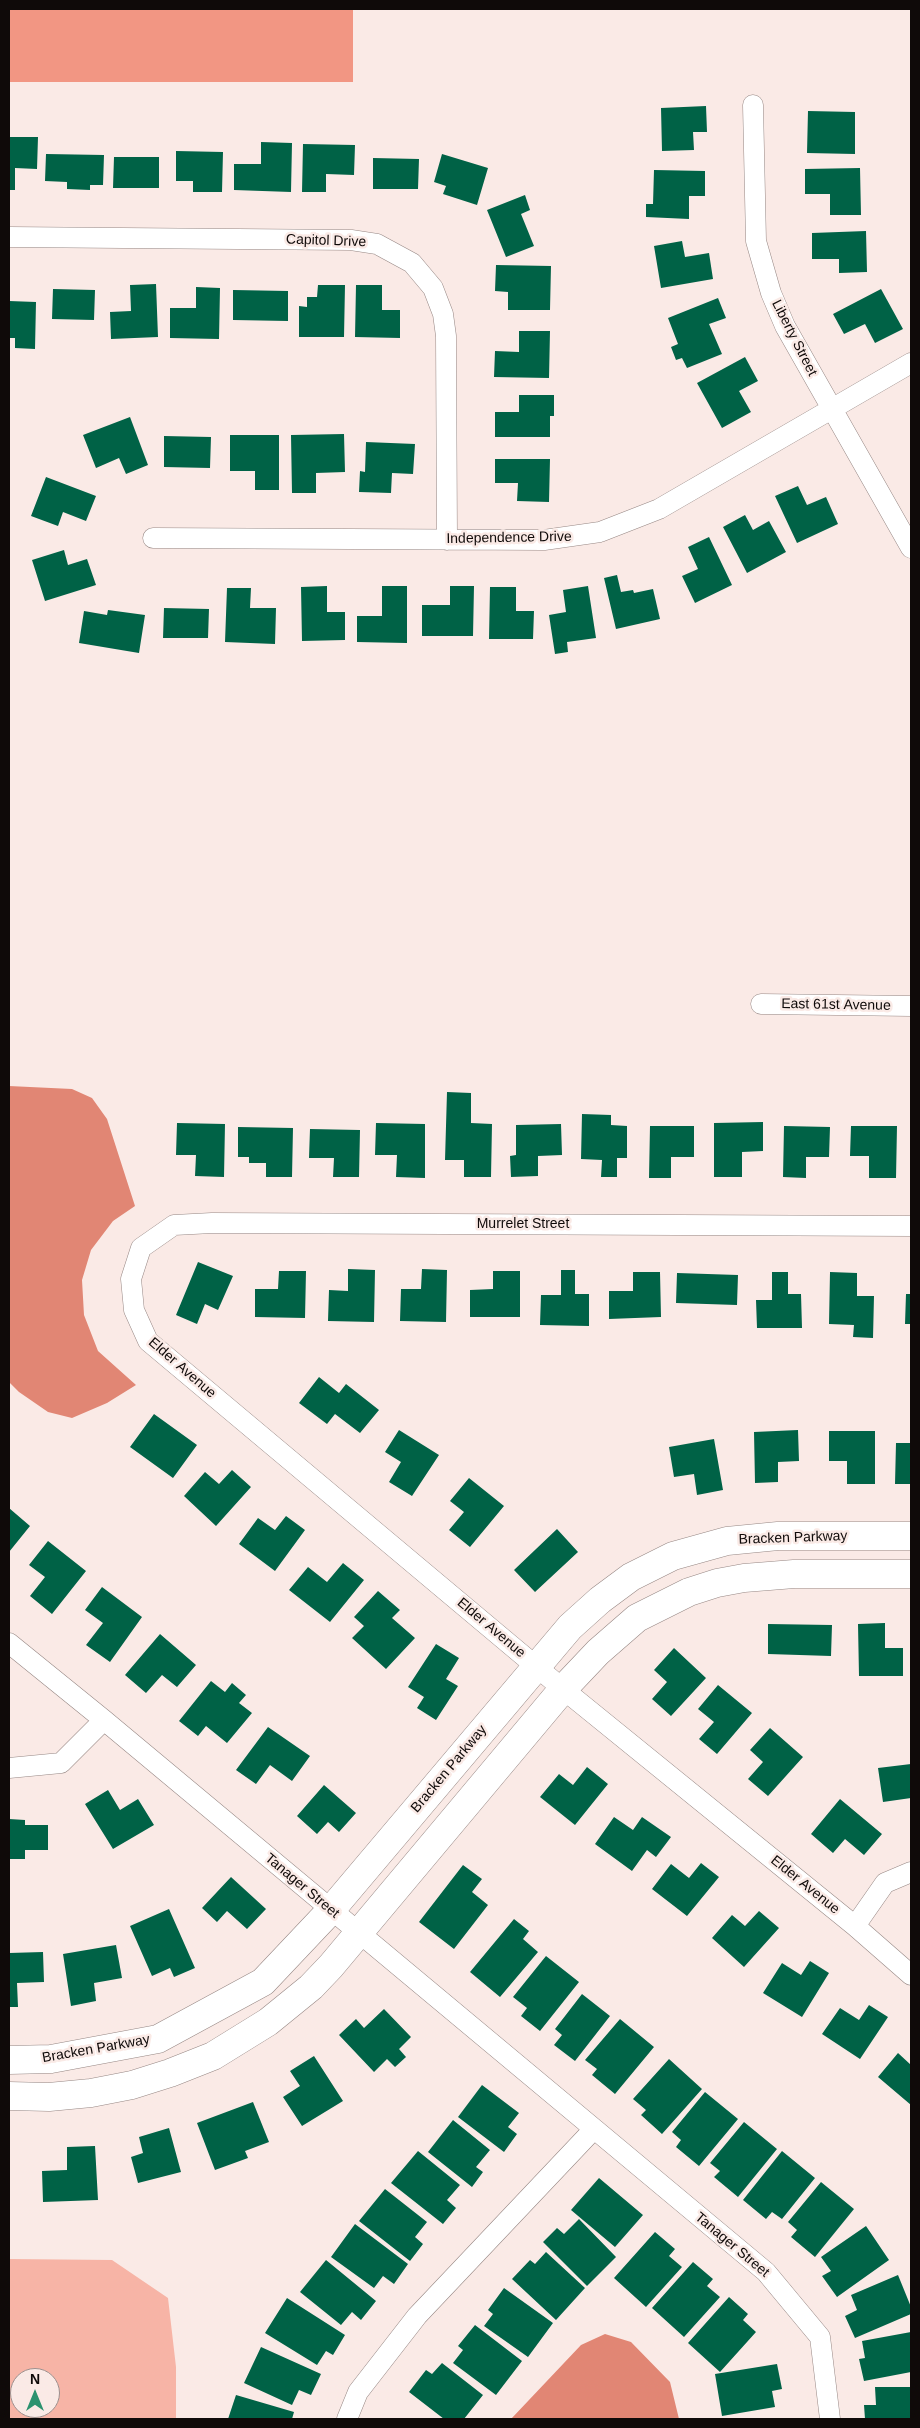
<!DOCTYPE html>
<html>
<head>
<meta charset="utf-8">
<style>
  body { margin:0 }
  #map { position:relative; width:920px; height:2428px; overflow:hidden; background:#faeae6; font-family:Arial,sans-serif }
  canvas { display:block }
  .frame { position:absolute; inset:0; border:10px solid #0f0a09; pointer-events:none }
  .north { position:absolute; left:10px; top:2368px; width:50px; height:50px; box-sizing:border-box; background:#faeae6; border:1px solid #9c908e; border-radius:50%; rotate:0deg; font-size:14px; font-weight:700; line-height:20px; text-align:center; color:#0f0a09 }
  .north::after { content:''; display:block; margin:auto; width:18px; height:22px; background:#2c926f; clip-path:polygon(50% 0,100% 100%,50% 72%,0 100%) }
</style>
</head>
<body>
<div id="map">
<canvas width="920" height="2428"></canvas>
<div class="frame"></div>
<div class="north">N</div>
</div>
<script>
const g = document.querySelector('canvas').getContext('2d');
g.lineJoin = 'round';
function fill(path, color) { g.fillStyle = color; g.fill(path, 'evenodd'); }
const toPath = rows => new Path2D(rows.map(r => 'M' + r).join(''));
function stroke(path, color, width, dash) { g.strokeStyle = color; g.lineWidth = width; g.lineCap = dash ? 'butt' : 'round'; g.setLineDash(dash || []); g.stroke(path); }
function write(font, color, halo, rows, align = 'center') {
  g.font = font + ' Arial,sans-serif'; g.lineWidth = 5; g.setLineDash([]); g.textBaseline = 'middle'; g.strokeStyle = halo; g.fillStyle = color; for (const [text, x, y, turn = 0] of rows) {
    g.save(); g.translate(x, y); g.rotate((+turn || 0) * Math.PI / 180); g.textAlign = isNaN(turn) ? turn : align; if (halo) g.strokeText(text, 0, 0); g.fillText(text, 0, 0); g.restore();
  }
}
const green = toPath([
  [9,2259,112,2260,168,2298,176,2367,176,2419,9,2419],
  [20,2378,50,2378,50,2408,20,2408]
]);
const forest = toPath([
  [9,9,353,9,353,82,9,82]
]);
const water = toPath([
  [9,1086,72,1089,92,1098,107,1119,135,1206,113,1221,91,1250,82,1280,84,1315,98,1351,136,1385,107,1403,72,1418,48,1412,19,1392,9,1382],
  [605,2334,631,2342,670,2382,679,2419,511,2419,581,2345]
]);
const building = toPath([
  [706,106,707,132,693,132,694,150,662,151,661,108],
  [808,111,855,112,855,154,807,153],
  [9,137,38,137,37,169,15,168,15,190,9,190],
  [261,142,292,143,291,192,234,190,234,164,261,164],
  [303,144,355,145,354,175,326,174,326,192,302,192],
  [176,151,223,152,222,192,193,192,193,181,176,181],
  [46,154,104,155,103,185,90,185,90,190,67,189,67,182,45,181],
  [442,154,488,168,477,205,443,194,446,186,434,182],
  [114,157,159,157,159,188,113,188],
  [373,158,419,159,418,189,373,189],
  [860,168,861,215,830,215,830,194,805,194,805,169],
  [654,170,705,171,705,196,689,196,689,219,646,217,646,204,653,204],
  [525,195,530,210,521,214,534,246,506,257,487,210],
  [866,231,867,272,839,273,839,259,812,259,812,233],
  [682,241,685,257,709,253,713,279,661,288,654,246],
  [496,265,551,266,550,310,508,310,508,292,495,291],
  [156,284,158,337,111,339,110,312,131,311,130,285],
  [318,285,345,285,344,337,299,337,299,306,307,307,307,297,317,297],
  [356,285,382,285,382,310,400,310,400,338,355,337],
  [196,287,220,288,219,339,170,338,170,308,196,308],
  [53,289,95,290,94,320,52,319],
  [881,289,903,329,875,343,865,324,844,334,833,314],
  [233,290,288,291,288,321,233,320],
  [718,298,726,318,709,324,722,354,687,368,682,358,676,360,671,347,678,344,668,318],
  [9,301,36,302,35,349,15,348,15,338,9,338],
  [519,331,550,331,549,378,494,377,495,351,519,352],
  [745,357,758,381,739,391,751,412,722,428,697,383],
  [519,395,554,395,554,416,550,416,550,437,495,437,495,412,519,412],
  [130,417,148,465,126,474,119,458,96,468,83,435],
  [344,434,345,472,316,473,316,493,292,493,291,435],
  [230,435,279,435,279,490,255,490,255,471,230,471],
  [164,436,211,437,210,468,164,467],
  [366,442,415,444,413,474,392,473,391,493,359,492,360,471,365,472],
  [495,459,550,459,549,502,517,501,518,483,495,483],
  [46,477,96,496,86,521,63,512,58,526,31,516],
  [798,486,807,505,826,497,838,524,797,543,775,496],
  [745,515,753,530,769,521,786,552,747,573,723,527],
  [709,537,732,585,695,603,682,576,698,569,688,547],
  [64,550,68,565,87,559,96,585,45,601,32,560],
  [617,575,621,592,633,590,634,593,653,589,660,619,616,629,604,578],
  [327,586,327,612,345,612,345,640,302,641,301,587],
  [382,586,407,586,407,643,357,642,357,616,382,616],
  [450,586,474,586,473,636,422,636,422,605,450,605],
  [588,586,596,638,567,642,568,652,555,654,549,615,566,612,563,590],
  [490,587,516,587,516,611,534,611,533,639,489,639],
  [227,588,251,588,250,608,276,608,275,644,225,642],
  [164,608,209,609,208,638,163,638],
  [108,610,145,615,139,653,79,643,84,611,107,615],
  [447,1092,471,1093,471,1123,492,1124,491,1177,464,1177,464,1160,445,1160],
  [582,1114,611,1115,611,1125,627,1126,627,1158,617,1158,617,1177,601,1177,602,1160,581,1159],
  [763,1122,763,1151,742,1152,742,1177,714,1177,714,1123],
  [177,1123,225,1124,224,1177,195,1176,196,1155,176,1155],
  [376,1123,425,1124,425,1178,396,1177,397,1155,375,1155],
  [561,1124,562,1155,538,1156,538,1176,511,1177,510,1156,516,1155,516,1125],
  [650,1126,694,1126,694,1157,671,1157,671,1178,649,1178],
  [784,1126,830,1127,829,1157,806,1157,806,1178,783,1177],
  [851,1126,897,1126,896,1178,869,1178,869,1156,850,1156],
  [238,1127,293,1128,292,1177,266,1177,266,1163,249,1163,249,1157,238,1157],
  [310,1129,360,1130,359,1177,333,1177,334,1158,309,1158],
  [198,1262,233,1276,218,1310,205,1304,197,1324,176,1315],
  [348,1269,375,1270,374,1322,328,1321,329,1290,348,1291],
  [422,1269,447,1270,446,1322,400,1321,401,1289,421,1289],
  [561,1270,575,1270,575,1294,589,1294,589,1326,540,1325,541,1295,561,1295],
  [279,1271,306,1271,305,1318,255,1317,255,1289,278,1289],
  [493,1271,520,1271,520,1317,470,1317,470,1290,493,1289],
  [633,1272,660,1272,661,1317,609,1319,609,1291,633,1291],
  [772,1272,788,1272,788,1294,801,1294,802,1328,757,1328,756,1300,772,1300],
  [830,1272,857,1273,857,1296,874,1296,873,1338,853,1337,854,1325,829,1324],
  [677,1273,738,1275,737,1305,676,1303],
  [906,1294,911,1294,911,1324,905,1324],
  [319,1377,339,1393,346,1384,379,1410,360,1433,335,1414,327,1424,299,1403],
  [154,1414,197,1445,173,1478,130,1447],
  [399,1430,439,1455,412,1496,389,1482,401,1462,385,1452],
  [798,1430,799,1461,778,1462,778,1482,755,1483,754,1432],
  [829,1431,875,1431,875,1484,847,1484,847,1461,829,1461],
  [714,1439,723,1490,697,1495,694,1474,674,1477,669,1447],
  [896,1443,911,1443,911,1484,895,1484],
  [232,1470,251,1487,216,1526,184,1496,205,1472,219,1484],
  [469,1478,504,1506,470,1547,449,1530,464,1512,450,1501],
  [9,1508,30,1526,9,1552],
  [286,1516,305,1530,275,1571,239,1544,258,1518,275,1530],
  [557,1529,578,1552,535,1592,514,1570],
  [48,1541,86,1571,52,1614,30,1596,45,1577,29,1565],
  [343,1563,364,1580,330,1622,289,1590,308,1567,327,1582],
  [102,1587,142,1617,110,1662,86,1645,103,1623,85,1610],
  [378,1591,400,1610,392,1618,415,1638,386,1669,352,1638,364,1626,354,1617],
  [885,1623,885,1648,903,1648,903,1676,859,1676,858,1624],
  [768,1624,832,1625,831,1656,768,1654],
  [160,1634,196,1665,177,1687,162,1675,146,1693,125,1675],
  [436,1644,459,1658,446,1679,458,1686,436,1720,417,1708,424,1697,408,1687],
  [674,1648,706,1678,671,1716,652,1699,667,1682,654,1670],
  [211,1681,225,1692,232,1683,246,1695,239,1703,252,1713,227,1743,206,1726,198,1736,179,1721],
  [718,1685,752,1713,717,1754,699,1739,714,1722,698,1709],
  [268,1727,310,1756,292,1781,270,1765,256,1784,236,1770],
  [770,1728,803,1757,768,1796,748,1779,763,1762,750,1750],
  [911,1764,911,1798,883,1802,878,1768],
  [587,1767,608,1784,575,1825,540,1797,559,1774,573,1785],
  [324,1785,356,1813,339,1832,328,1822,317,1834,297,1816],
  [108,1790,120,1810,138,1799,154,1825,113,1849,85,1804],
  [840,1799,882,1834,864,1855,845,1839,833,1853,811,1834],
  [614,1817,633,1830,642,1817,671,1837,656,1857,647,1850,632,1871,595,1844],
  [9,1819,25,1820,25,1825,48,1825,48,1850,25,1850,25,1859,9,1859],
  [701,1863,719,1877,687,1916,652,1889,671,1864,689,1878],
  [463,1865,482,1879,472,1892,488,1905,454,1949,419,1922],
  [231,1877,266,1909,247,1929,227,1911,217,1922,202,1908],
  [169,1909,195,1968,174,1977,170,1968,152,1976,130,1926],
  [759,1911,779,1928,744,1967,712,1938,732,1915,745,1926],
  [514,1919,529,1931,523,1939,538,1952,500,1997,470,1972],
  [116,1945,122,1978,94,1983,96,2001,71,2006,63,1954],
  [43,1952,44,1982,17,1983,18,2007,9,2007,9,1953],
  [546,1956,579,1982,540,2031,521,2016,527,2008,513,1997],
  [810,1961,829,1973,802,2017,763,1993,782,1963,801,1975],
  [582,1994,610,2016,575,2061,554,2045,562,2035,555,2029],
  [869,2005,888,2017,860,2059,822,2034,840,2008,859,2020],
  [384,2009,411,2037,399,2049,406,2057,395,2067,387,2059,374,2072,339,2035,356,2019,364,2028],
  [620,2019,654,2047,615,2094,592,2075,597,2069,585,2060],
  [898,2053,911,2065,911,2105,878,2077],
  [314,2056,343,2101,302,2126,283,2097,300,2086,290,2071],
  [669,2059,702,2089,662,2134,641,2115,646,2110,633,2099],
  [482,2085,519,2113,508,2127,517,2134,504,2152,458,2117],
  [705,2092,738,2119,699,2166,676,2147,681,2140,672,2132],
  [253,2102,269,2142,245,2151,248,2158,215,2170,197,2123],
  [453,2120,490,2150,476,2167,483,2172,472,2187,428,2152],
  [744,2122,777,2149,738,2197,714,2177,720,2171,710,2163],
  [169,2128,181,2172,138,2183,131,2157,143,2153,139,2137],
  [95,2146,98,2200,43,2202,42,2171,67,2170,67,2147],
  [418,2151,460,2185,447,2200,456,2208,443,2224,391,2183],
  [782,2151,815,2178,782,2219,772,2212,766,2219,743,2200],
  [599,2178,643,2215,615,2247,571,2210],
  [821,2182,854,2209,815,2257,791,2237,797,2230,788,2222],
  [385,2189,427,2222,415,2237,423,2244,410,2261,359,2221],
  [579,2219,616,2257,587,2286,543,2242,557,2228,564,2234],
  [355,2224,408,2264,394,2284,383,2276,374,2288,331,2257],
  [866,2226,889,2260,837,2297,822,2276,831,2271,821,2257],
  [655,2232,675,2249,669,2256,682,2267,646,2307,614,2278],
  [546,2252,585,2288,556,2320,512,2279,530,2260,535,2264],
  [326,2260,376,2301,361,2320,352,2312,341,2325,300,2292],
  [693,2262,713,2279,707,2286,720,2297,684,2337,652,2308],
  [898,2275,911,2307,911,2314,855,2338,845,2316,857,2310,851,2295],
  [504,2288,553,2323,528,2357,484,2326,493,2314,488,2310],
  [729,2297,748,2314,743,2320,756,2332,720,2372,688,2343],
  [287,2298,345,2335,333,2355,326,2351,317,2365,265,2333],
  [475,2325,522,2361,496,2395,453,2363,463,2350,458,2346],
  [911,2332,911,2372,864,2381,859,2359,865,2358,862,2341],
  [261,2347,321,2374,311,2395,299,2390,292,2405,244,2383],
  [442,2363,483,2395,464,2419,444,2419,409,2392,426,2370,432,2374],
  [777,2364,782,2389,772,2391,775,2407,722,2416,715,2374],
  [875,2387,911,2387,911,2419,865,2419,864,2405,876,2405],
  [236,2395,294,2412,292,2419,228,2419]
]);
const street = toPath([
  [753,105,756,241,771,293,785,326,911,548],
  [9,237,351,240,377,244,412,263,433,288,443,314,446,336,447,540],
  [153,538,544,540,600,532,659,509,911,363],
  [761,1004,911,1006],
  [911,1226,212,1223,174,1225,141,1248,131,1279,134,1310,148,1341,563,1689,855,1926,911,1975],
  [9,1643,104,1720,766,2272,820,2337,830,2419],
  [9,1768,61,1763,104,1720],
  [855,1926,885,1883,911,1872],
  [347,2419,358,2392,417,2316,593,2130]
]);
const secondary = toPath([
  [9,2060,51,2059,158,2039,263,1982,331,1910,570,1627,600,1600,631,1577,673,1556,727,1541,778,1536,911,1536],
  [9,2096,49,2097,91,2093,132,2085,170,2073,213,2056,268,2022,311,1987,331,1966,563,1689,598,1652,637,1618,689,1592,717,1583,744,1578,794,1574,911,1574]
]);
const streetNames = [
  ["Capitol Drive",326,241,2],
  ["Liberty Street",794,338,63],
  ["Independence Drive",509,538,-1],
  ["East 61st Avenue",836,1005,1],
  ["Murrelet Street",523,1224],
  ["Elder Avenue",182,1368,41],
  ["Bracken Parkway",793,1538,-2],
  ["Elder Avenue",491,1628,40],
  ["Bracken Parkway",449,1769,-50],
  ["Elder Avenue",805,1885,39],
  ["Tanager Street",302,1886,40],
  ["Bracken Parkway",96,2049,-10],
  ["Tanager Street",732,2245,40]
];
fill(green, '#f7b4a6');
fill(forest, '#f29683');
fill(water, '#e18674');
fill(building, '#006246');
stroke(street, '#968784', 21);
stroke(secondary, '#968784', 29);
stroke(street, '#fff', 20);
stroke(secondary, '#fff', 28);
write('14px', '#0f0a09', '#faeae6', streetNames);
</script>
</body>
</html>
